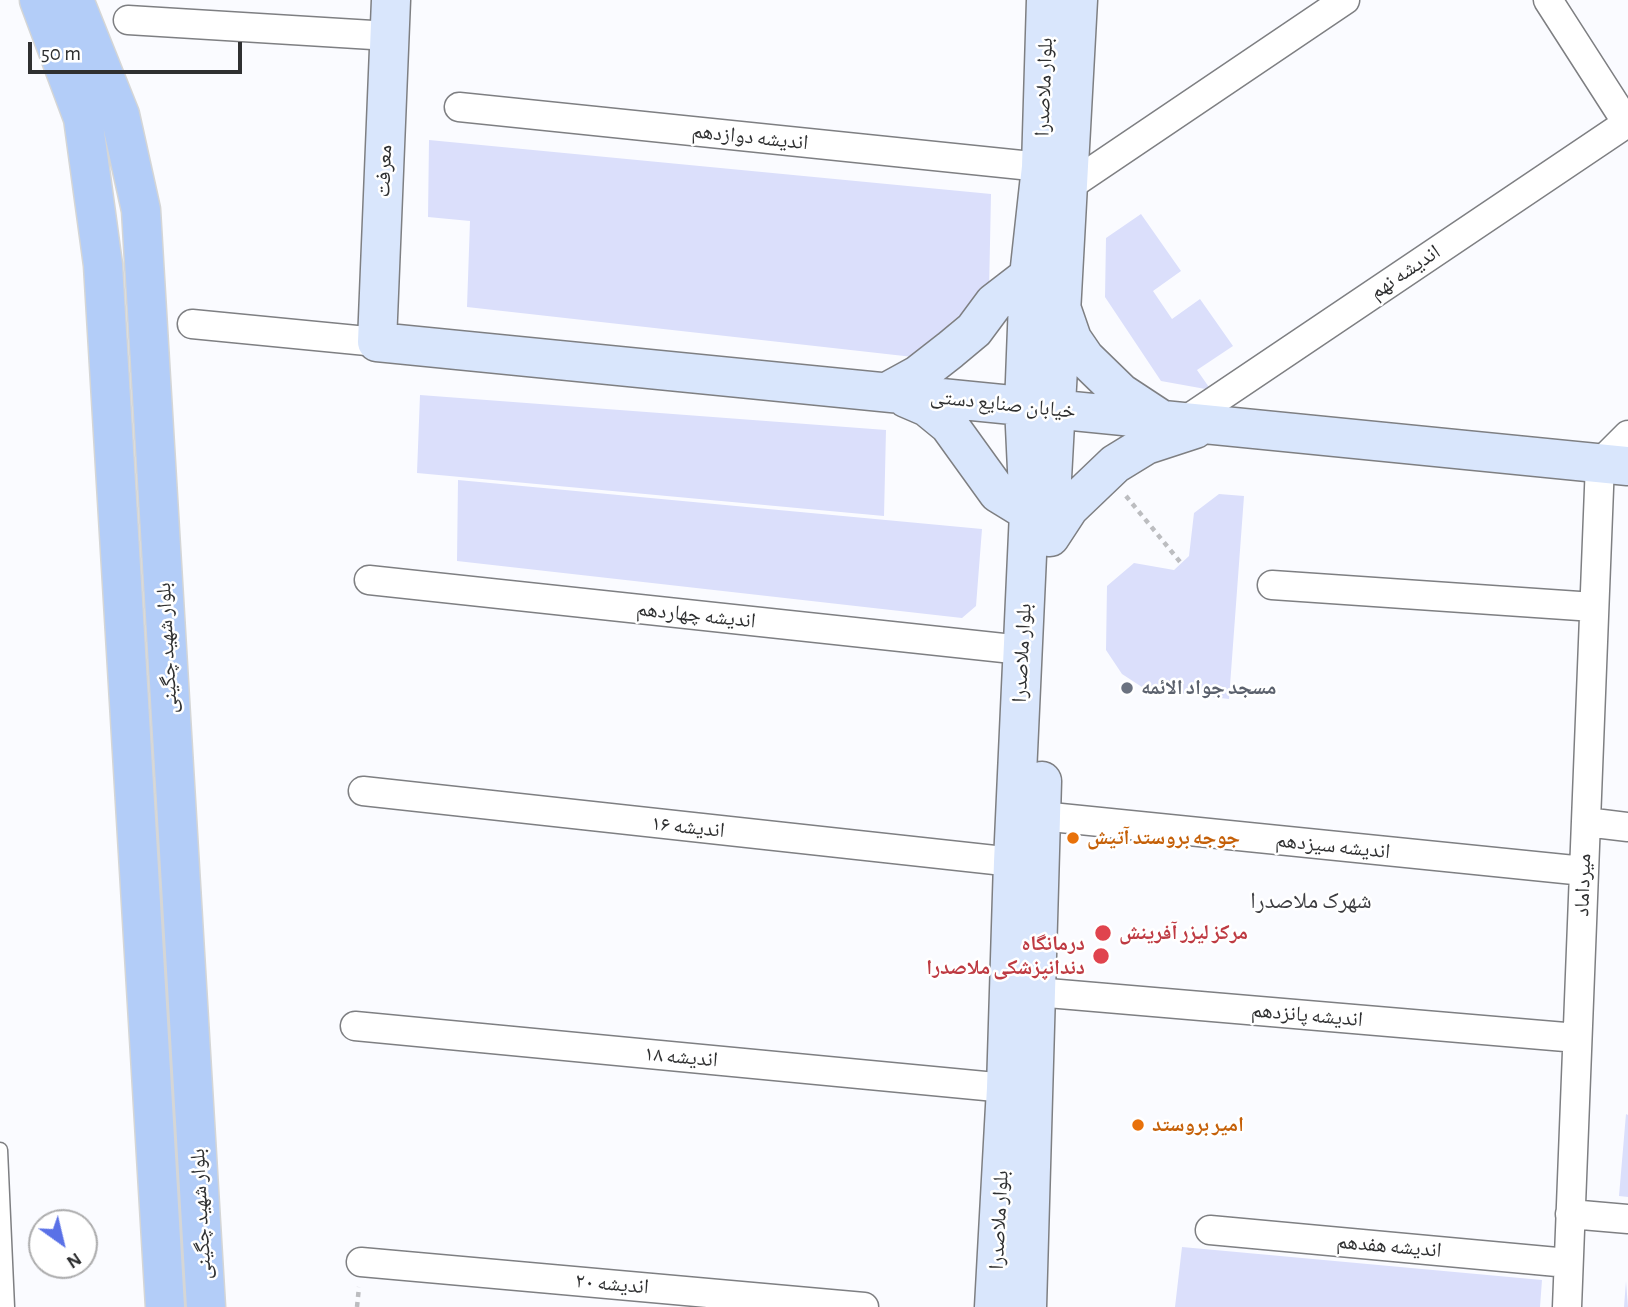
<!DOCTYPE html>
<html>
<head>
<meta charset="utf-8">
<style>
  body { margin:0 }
  #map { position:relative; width:1628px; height:1307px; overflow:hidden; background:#fafbff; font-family:"Alegreya Sans",sans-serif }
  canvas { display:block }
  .north { position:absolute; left:28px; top:1209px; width:70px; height:70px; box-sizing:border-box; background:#fff; border:2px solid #acacad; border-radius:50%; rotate:146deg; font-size:19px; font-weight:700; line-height:28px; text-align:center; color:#2f3031 }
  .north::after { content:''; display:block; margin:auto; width:24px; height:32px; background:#5a71e7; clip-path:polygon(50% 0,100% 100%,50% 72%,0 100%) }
  .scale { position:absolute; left:28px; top:42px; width:214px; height:32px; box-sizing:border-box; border:4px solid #2f3031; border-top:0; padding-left:9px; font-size:21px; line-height:24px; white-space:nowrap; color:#2f3031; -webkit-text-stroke:5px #fff; paint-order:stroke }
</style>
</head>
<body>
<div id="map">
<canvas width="1628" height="1307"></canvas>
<div class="north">N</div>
<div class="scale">50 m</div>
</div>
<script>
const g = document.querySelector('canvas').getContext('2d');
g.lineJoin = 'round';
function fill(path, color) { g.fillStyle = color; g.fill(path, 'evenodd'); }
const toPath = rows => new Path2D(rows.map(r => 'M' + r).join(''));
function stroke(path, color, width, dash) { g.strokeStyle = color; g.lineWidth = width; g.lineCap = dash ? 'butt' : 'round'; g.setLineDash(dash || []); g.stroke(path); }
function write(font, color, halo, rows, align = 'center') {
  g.font = font + ' "Alegreya Sans","Noto Naskh Arabic",sans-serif'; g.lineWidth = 5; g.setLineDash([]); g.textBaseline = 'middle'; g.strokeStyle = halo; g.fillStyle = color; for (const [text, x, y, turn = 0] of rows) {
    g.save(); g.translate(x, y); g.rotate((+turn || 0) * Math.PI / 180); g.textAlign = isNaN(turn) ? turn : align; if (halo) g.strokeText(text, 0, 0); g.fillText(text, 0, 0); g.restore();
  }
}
const building = toPath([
  [429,140,991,194,989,292,950,323,931,359,467,307,470,221,428,217],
  [1141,214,1181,271,1153,291,1172,319,1200,299,1233,346,1197,370,1211,390,1161,381,1105,297,1106,238],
  [420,395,886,430,884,516,417,473],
  [458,480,982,529,976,606,962,618,457,561],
  [1219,494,1244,496,1229,699,1145,689,1122,674,1106,650,1107,586,1134,563,1174,570,1189,556,1194,513],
  [1626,1114,1628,1115,1628,1197,1619,1196],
  [1182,1247,1542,1280,1540,1307,1175,1307],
  [1626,1281,1628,1307,1624,1307]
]);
const path = toPath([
  [1126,496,1181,563],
  [357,1307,359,1287]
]);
const lane = toPath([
  [0,1150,7,1307]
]);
const street = toPath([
  [128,20,389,36],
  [459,107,1041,167],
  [1068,187,1345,0],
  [192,324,377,342],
  [1183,422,1627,123,1548,0],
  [369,580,1022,650],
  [1272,585,1594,607],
  [363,791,1013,862],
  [1041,816,1584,871],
  [1586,822,1628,827],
  [1036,992,1577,1038],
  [355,1026,1006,1088],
  [1570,1214,1628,1219],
  [1210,1230,1568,1263],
  [361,1262,864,1307],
  [1567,1307,1600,463,1628,435]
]);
const secondary = toPath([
  [391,0,377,342,1628,466],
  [1062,310,1072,339,1085,358,1121,393,1159,418],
  [887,392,918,375,950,350,974,330,994,303,1029,276],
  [906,398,927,407,949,425,998,493,1029,512],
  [1051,497,1078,0],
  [1050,537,1069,508,1115,464,1146,445,1195,429],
  [994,1307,1006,1088,1013,862,1029,512,1024,406,1029,276,1041,167,1046,0],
  [1027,1307,1042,781]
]);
const primary = toPath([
  [39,0,83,118,103,265,165,1307],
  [74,0,120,115,141,210,206,1307]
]);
const markers = [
  [1127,688,7,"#6b7280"],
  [1073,838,7,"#e8710a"],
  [1103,933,9,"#e0444e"],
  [1101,956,9,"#e0444e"],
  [1138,1125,7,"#e8710a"]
];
const streetNames = [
  ["بلوار ملاصدرا",1044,87,-88],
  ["اندیشه دوازدهم",750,137,6],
  ["معرفت",384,171,-88],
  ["اندیشه نهم",1405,272,-34],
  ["خیابان صنایع دستی",1003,404,6],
  ["اندیشه چهاردهم",696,615,6],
  ["بلوار شهید چگینی",167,648,-93],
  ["بلوار ملاصدرا",1022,653,-87],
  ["اندیشه ۱۶",688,827,6],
  ["اندیشه سیزدهم",1333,846,6],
  ["میرداماد",1583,885,-88],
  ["اندیشه پانزدهم",1307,1015,5],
  ["اندیشه ۱۸",681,1057,5],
  ["بلوار شهید چگینی",201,1214,-93],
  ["بلوار ملاصدرا",999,1220,-87],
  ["اندیشه هفدهم",1389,1246,5],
  ["اندیشه ۲۰",612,1284,5]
];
const worshipNames = [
  ["مسجد جواد الائمه",1141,688]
];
const foodNames = [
  ["جوجه بروستد آتیش",1087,838],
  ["امیر بروستد",1152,1125]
];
const healthNames = [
  ["مرکز لیزر آفرینش",1119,933],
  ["درمانگاه",1085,944,"right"],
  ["دندانپزشکی ملاصدرا",1085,968,"right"]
];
const neighbourhoodNames = [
  ["شهرک ملاصدرا",1311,901]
];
fill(building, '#dbdffb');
stroke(lane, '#7e7f82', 17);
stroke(street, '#7e7f82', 31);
stroke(secondary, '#7e7f82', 41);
stroke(primary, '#d5d6d6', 41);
stroke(path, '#bcbdc0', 4.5, [5, 5]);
stroke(lane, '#fff', 14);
stroke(street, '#fff', 28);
stroke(secondary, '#d9e6fc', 38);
stroke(primary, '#b3cdf8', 38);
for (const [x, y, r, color] of markers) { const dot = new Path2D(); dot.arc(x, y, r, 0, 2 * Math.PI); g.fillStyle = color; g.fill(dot); stroke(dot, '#fff', 2.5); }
write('21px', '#2f3031', '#fff', streetNames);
write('bold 21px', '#5b616d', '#fff', worshipNames, 'left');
write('bold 21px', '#c56008', '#fff', foodNames, 'left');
write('bold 21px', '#be3a42', '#fff', healthNames, 'left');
write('23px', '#3d3d41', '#fff', neighbourhoodNames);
</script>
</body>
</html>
